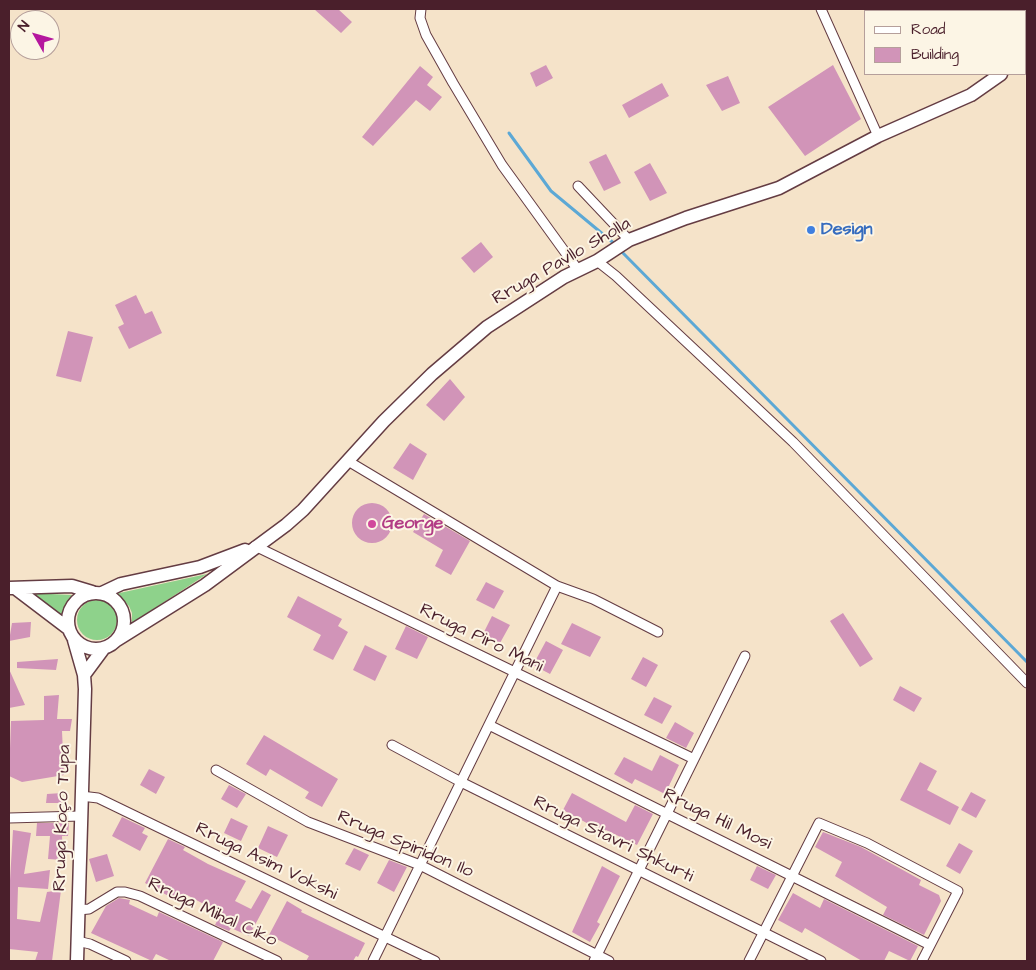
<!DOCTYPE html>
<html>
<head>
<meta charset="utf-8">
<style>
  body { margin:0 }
  #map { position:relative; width:1036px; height:970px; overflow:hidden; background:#f5e3c9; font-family:"Architects Daughter",sans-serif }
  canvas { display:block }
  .frame { position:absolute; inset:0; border:10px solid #4a1f2b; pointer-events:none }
  .legend { position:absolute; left:864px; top:10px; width:162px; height:65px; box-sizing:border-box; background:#fcf5e5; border:1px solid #b59f9b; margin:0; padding:6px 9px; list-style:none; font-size:15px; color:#4a1f2b }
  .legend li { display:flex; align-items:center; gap:10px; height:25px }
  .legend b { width:25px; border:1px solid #b59f9b }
  .north { position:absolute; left:10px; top:10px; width:50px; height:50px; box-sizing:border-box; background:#fcf5e5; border:1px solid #b59f9b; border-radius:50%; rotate:308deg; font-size:14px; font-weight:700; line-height:20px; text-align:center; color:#4a1f2b }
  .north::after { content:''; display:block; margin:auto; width:18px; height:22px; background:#b5179e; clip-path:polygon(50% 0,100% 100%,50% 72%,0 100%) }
</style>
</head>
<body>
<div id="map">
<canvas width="1036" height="970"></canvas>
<div class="frame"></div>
<ul class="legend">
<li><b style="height:6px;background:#fff"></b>Road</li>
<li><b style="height:14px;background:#d194b8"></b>Building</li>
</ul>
<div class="north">N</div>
</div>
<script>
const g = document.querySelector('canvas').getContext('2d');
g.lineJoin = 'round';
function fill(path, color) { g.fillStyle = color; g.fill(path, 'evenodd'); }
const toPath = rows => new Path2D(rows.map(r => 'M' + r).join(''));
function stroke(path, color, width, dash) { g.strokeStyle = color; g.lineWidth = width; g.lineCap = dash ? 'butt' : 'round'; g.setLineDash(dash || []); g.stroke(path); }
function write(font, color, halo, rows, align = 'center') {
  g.font = font + ' "Architects Daughter",sans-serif'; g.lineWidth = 4; g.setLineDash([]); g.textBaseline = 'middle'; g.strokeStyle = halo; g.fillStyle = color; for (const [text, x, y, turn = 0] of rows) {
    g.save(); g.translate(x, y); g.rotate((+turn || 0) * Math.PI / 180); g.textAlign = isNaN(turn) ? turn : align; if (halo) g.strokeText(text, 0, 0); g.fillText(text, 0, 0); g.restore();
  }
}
const green = toPath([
  [207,574,132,623,132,613,129,606,115,594],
  [30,593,72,595,65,607,63,618],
  '77 620a20 20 0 1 1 40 0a20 20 0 1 1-40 0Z'
]);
const stream = toPath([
  [509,133,551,191,616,245],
  [620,250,1027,662]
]);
const building = toPath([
  [314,9,338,9,352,22,341,33],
  [546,65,553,78,536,87,530,73],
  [833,65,861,119,805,156,768,107],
  [420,66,433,77,427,85,442,97,430,111,416,100,373,146,362,137],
  [728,76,740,103,722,111,706,85],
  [662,83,669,96,629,118,622,105],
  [606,154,621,183,604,191,589,162],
  [650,163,667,193,650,201,634,172],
  [481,242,493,257,474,273,461,258],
  [136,295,145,314,152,311,162,333,129,349,118,327,124,324,115,305],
  [68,331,93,337,81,382,56,376],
  [450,379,465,397,444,421,426,405],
  [410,443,427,454,413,480,393,468],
  '352 523a20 20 0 1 1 40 0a20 20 0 1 1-40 0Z',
  [424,514,470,541,451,575,435,566,443,550,413,532],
  [486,582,504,591,494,609,476,600],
  [298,596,342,619,338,626,348,632,333,660,313,650,321,635,287,617],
  [843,613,873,659,860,667,830,621],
  [492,616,510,625,500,643,483,634],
  [31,622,30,637,9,641,12,623],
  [572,623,601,637,590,657,561,644],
  [406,626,428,637,417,659,395,649],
  [546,641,563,650,550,674,533,665],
  [365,645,387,656,375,681,353,670],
  [643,657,658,665,646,687,631,679],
  [58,659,56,670,17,668,17,662],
  [9,669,25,705,9,708],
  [900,686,922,698,914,712,893,700],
  [59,695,57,719,72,719,70,731,62,731,64,775,22,782,9,776,11,721,44,720,44,696],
  [654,697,672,706,662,724,644,715],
  [675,722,694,733,686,748,666,738],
  [264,735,338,779,322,807,305,798,309,792,270,769,266,776,246,764],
  [660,755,679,765,665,794,635,779,632,784,614,774,624,757,652,771],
  [920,762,937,771,927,790,959,807,950,825,900,800],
  [149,769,165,777,156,794,140,785],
  [229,785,246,794,237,808,221,799],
  [971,792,986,800,976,818,961,810],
  [62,793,62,803,46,803,47,794],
  [572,793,626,822,635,805,653,814,637,845,606,830,605,833,563,810],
  [122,817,145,828,142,833,148,836,140,851,112,836],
  [231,818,248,826,241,841,224,833],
  [37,823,69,823,68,836,62,836,63,860,48,859,50,836,36,836],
  [268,826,288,835,277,857,258,848],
  [13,830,31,833,24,874,50,870,48,889,18,887,17,919,40,922,47,892,61,890,52,961,35,961,38,952,9,949,9,897],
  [823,832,861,847,921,880,919,885,939,895,941,901,924,935,883,915,887,907,835,876,842,862,815,847],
  [168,839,185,847,183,850,208,864,246,881,235,901,251,909,262,890,271,895,249,936,231,928,229,931,215,925,217,921,210,915,213,909,187,895,183,904,145,883],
  [959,843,973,851,960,874,946,866],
  [354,848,369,855,360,871,345,864],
  [107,854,114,876,96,882,89,859],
  [389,860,407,867,394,892,377,883],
  [602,866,620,876,597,922,600,924,590,942,572,932],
  [757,866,776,875,768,889,750,880],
  [793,893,820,908,824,899,918,946,910,961,889,951,884,961,862,961,805,928,802,933,778,920],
  [119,898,130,900,129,904,157,917,159,912,223,942,213,961,171,961,156,954,152,961,91,933,106,906],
  [287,901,302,910,301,912,365,943,358,957,356,956,353,961,306,961,309,956,269,935]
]);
const street = toPath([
  [421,9,420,18,426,35,453,83,502,165,578,270],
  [821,9,878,136],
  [578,186,629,240],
  [597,261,616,276,793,442,1027,683],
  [348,461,557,586,593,599,658,632],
  [255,546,694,759],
  [489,725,930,945],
  [392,745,461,782,821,961],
  [216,770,308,822,420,865,609,961],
  [81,796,98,798,435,961],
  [9,818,81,816],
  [78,910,89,909,117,892,125,892,140,896,277,961],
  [77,941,90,944,126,961],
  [373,961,557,586],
  [594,961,745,656],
  [749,961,819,823,867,843,958,891,922,961]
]);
const secondary = toPath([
  [1025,57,1027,55],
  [9,588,72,586,92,592],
  [15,588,69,629],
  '68 621a28 28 0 1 1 56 0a28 28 0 1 1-56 0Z',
  [102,593,121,584,200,567,245,550],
  [74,640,84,675,85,689,77,961],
  [117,640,205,585,286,525,303,510,384,421,432,374,487,327,564,277,597,261,629,240,686,218,779,188,878,136,971,95,1001,74],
  [84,675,104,648]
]);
const markers = [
  [811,230,5,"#3f7fe0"],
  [372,524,5,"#d1479c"]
];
const shopNames = [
  ["Design",821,230]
];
const streetNames = [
  ["Rruga Pavllo Sholla",562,262,-30],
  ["Rruga Piro Mani",481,639,26],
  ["Rruga Koço Tupa",63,818,-88],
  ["Rruga Hil Mosi",717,820,26],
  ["Rruga Stavri Shkurti",613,840,26],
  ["Rruga Spiridon Ilo",405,845,23],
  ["Rruga Asim Vokshi",266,862,26],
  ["Rruga Mihal Ciko",212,913,25]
];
const hotelNames = [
  ["George",382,524]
];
fill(green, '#8ed28b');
stroke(stream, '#5ca8d5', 3);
fill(building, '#d194b8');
stroke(street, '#643c43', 11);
stroke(secondary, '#643c43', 15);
stroke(street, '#fff', 9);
stroke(secondary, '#fff', 12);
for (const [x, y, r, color] of markers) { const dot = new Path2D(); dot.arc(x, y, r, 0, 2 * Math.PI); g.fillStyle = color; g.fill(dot); stroke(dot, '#fcf5e5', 2); }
write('bold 18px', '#366cbe', '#fcf5e5', shopNames, 'left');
write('18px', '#4a1f2b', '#fcf5e5', streetNames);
write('bold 18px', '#b23c85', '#fcf5e5', hotelNames, 'left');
</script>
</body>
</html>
